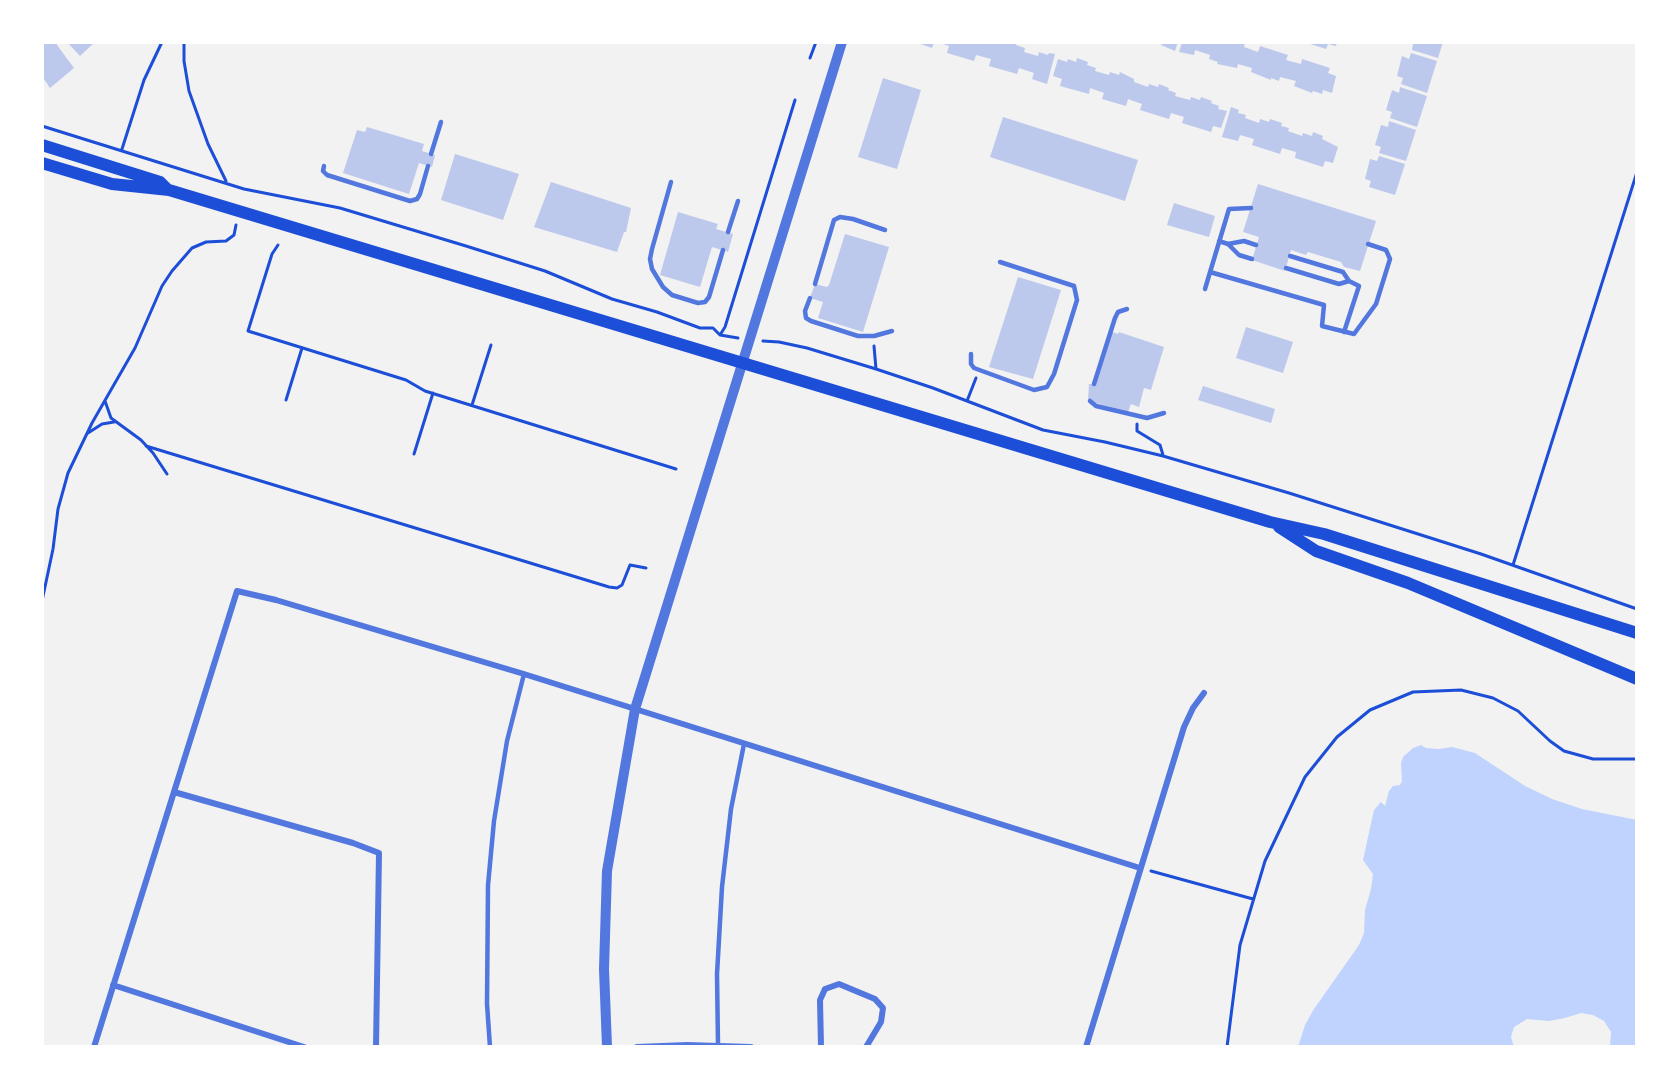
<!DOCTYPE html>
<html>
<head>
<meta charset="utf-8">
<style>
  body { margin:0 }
  #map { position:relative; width:1679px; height:1089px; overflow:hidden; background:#f2f2f2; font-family:Rubik,sans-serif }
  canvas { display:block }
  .frame { position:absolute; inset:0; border:44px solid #fff; pointer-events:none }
</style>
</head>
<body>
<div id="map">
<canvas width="1679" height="1089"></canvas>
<div class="frame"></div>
</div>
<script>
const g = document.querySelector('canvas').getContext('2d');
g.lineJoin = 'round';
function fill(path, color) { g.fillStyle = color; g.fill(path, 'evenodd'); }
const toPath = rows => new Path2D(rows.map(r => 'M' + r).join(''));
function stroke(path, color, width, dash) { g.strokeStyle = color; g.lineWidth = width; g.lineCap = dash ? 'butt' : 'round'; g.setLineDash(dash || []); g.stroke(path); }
const water = toPath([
  [1421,745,1426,748,1439,749,1452,747,1475,753,1525,786,1552,799,1582,809,1637,820,1637,1047,1610,1047,1611,1032,1604,1021,1593,1015,1581,1013,1565,1018,1549,1021,1527,1019,1514,1027,1511,1037,1514,1047,1298,1047,1305,1025,1314,1009,1359,945,1364,933,1365,910,1371,889,1373,874,1363,860,1374,810,1381,802,1385,806,1389,791,1393,786,1400,785,1402,781,1401,763,1403,757,1413,748]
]);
const building = toPath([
  [42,42,57,42,57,45,74,68,50,88,42,76],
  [67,42,95,42,80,56],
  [915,42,934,42,932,48],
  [937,42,1017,42,1016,45,1025,48,1024,52,1038,56,1039,52,1048,55,1049,53,1055,54,1047,84,1032,79,1034,73,1019,68,1017,74,989,66,991,59,976,55,974,61,947,53,949,46],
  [1162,42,1178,42,1175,51,1161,45],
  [1182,42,1245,42,1244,47,1258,52,1260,46,1288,55,1286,60,1301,64,1302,59,1330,68,1328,73,1336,76,1332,93,1323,90,1322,94,1313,91,1312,93,1294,86,1296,81,1280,77,1279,81,1271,78,1271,80,1251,72,1252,68,1238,64,1237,68,1217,64,1218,62,1209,59,1210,55,1195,50,1194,55,1179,52],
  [1304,42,1337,42,1336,46,1328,44,1326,49],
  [1410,42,1443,42,1438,58,1412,50,1413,44],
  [1411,53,1437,61,1427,93,1401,84,1403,78,1397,76,1402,56,1409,59],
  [1077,58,1088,62,1087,65,1096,68,1095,71,1109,75,1110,72,1119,75,1120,72,1134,79,1134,82,1148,87,1149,84,1158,87,1159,84,1169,88,1168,90,1176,93,1175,96,1190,100,1191,97,1200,100,1201,97,1212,101,1211,103,1219,106,1218,109,1227,111,1221,128,1213,126,1211,132,1182,123,1184,117,1171,113,1169,119,1140,110,1142,104,1128,99,1126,106,1102,99,1104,93,1090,88,1089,94,1060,86,1062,79,1053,76,1058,59,1067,62,1068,59,1076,62],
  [883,78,921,90,897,169,858,157],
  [1400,87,1427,96,1417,127,1390,118,1392,112,1386,110,1392,90,1399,93],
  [1231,107,1239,110,1238,113,1246,115,1245,118,1259,123,1260,119,1269,122,1270,119,1282,123,1281,126,1289,128,1288,131,1302,136,1303,133,1312,136,1313,132,1323,136,1322,139,1338,147,1333,163,1325,161,1323,167,1295,158,1296,152,1282,148,1280,154,1252,145,1254,139,1240,135,1238,141,1222,137],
  [1003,117,1138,160,1125,201,990,157],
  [1389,121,1416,130,1406,161,1379,153,1381,147,1375,145,1381,125,1388,127],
  [367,127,424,144,422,151,435,155,432,167,419,163,409,194,343,173,357,130,365,132],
  [455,154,519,174,503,220,441,200],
  [1379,156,1405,164,1395,195,1369,187,1371,181,1365,179,1370,159,1377,161],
  [551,182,631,208,626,232,624,232,617,252,534,227],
  [1258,184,1376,221,1360,271,1344,267,1341,262,1308,252,1306,255,1291,250,1285,271,1252,260,1259,237,1243,232],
  [1174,203,1215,216,1209,237,1167,225],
  [678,212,718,224,716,229,733,234,728,252,712,247,700,287,660,275],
  [845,234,889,247,863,332,818,318,823,302,810,298,815,284,827,287,829,285],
  [1018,277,1061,290,1033,379,989,367],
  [1246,327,1293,342,1283,373,1236,358],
  [1112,332,1118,334,1119,332,1164,347,1151,390,1144,388,1139,407,1131,404,1128,412,1088,401,1089,384,1096,384],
  [1203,386,1275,409,1271,423,1198,400]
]);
const path = toPath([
  [184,42,184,61,189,91,208,144,226,181],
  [810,58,816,42],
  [42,126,244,189,340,208,466,246,545,271,612,299,657,312,700,328,713,328,720,335,738,338],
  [122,149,144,80,162,42],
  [278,245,272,254,248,331,406,380,425,391,676,469],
  [720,335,725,327,795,100],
  [763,341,779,342,807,348,876,369,933,388,1043,430,1105,442,1163,456,1289,493,1481,554,1637,609],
  [874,346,876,369],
  [286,400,302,348],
  [105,401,111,418,141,440,153,453,167,474],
  [967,401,976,378],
  [472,405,491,345],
  [1137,424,1137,431,1160,445,1163,455],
  [88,433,102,424,114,422],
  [146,446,609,587,617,588,622,585,630,565,646,568],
  [414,454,433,393],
  [1513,565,1637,172],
  [42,601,53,549,58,509,68,473,92,423,135,348,162,286,172,271,192,248,206,242,226,241,234,235,236,225],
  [1151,871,1253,899],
  [1227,1047,1240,945,1265,861,1305,777,1337,737,1370,710,1413,692,1461,690,1493,698,1518,711,1550,741,1564,751,1593,759,1637,759]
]);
const service = toPath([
  [431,154,441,122],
  [324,166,323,171,327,175,410,201,417,199,420,194,428,166],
  [671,182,652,249,650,259,652,269,663,287,672,295,698,303,705,302,709,297,723,250],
  [728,232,738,201],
  [1219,241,1228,244,1244,241,1256,245],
  [1228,244,1239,255,1252,259],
  [1290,256,1343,272,1349,281],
  [1286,268,1339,284,1349,281,1359,286,1344,332],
  [1210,272,1324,305,1322,326,1354,334,1376,304,1390,259,1386,250,1368,244],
  [815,284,834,220,840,217,853,219,885,230],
  [1205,289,1229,209,1251,208],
  [810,298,805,311,806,318,811,321,858,336,874,336,892,331],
  [971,354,971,364,974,368,1034,390,1047,387,1054,374,1077,300,1074,286,1000,262],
  [1094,384,1115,318,1118,312,1127,309],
  [1090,401,1096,406,1147,418,1164,413],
  [718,1045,717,974,722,887,731,809,744,744],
  [490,1047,487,1004,488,885,494,821,507,741,524,674]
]);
const minor = toPath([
  [174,792,353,843,379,853,376,1047],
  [113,985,304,1047],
  [94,1047,237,591,276,600,524,674,1140,868],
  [637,1047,687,1045,751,1047],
  [821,1047,820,1000,825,989,839,984,875,999,883,1008,881,1022,866,1047],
  [1086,1047,1184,727,1193,708,1204,693]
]);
const tertiary = toPath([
  [607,1047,604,969,607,871,635,709,842,42]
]);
const secondary = toPath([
  [42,145,160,182,168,190],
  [42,163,112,184,169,190,1270,522,1324,534,1637,633],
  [1279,527,1316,551,1408,583,1637,679]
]);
fill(water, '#bfd3fe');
fill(building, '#bdc9ec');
stroke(path, '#1d4ed8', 3);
stroke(service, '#5277de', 4.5);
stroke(minor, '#5277de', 6);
stroke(tertiary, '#5277de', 10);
stroke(secondary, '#1d4ed8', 12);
</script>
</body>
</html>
